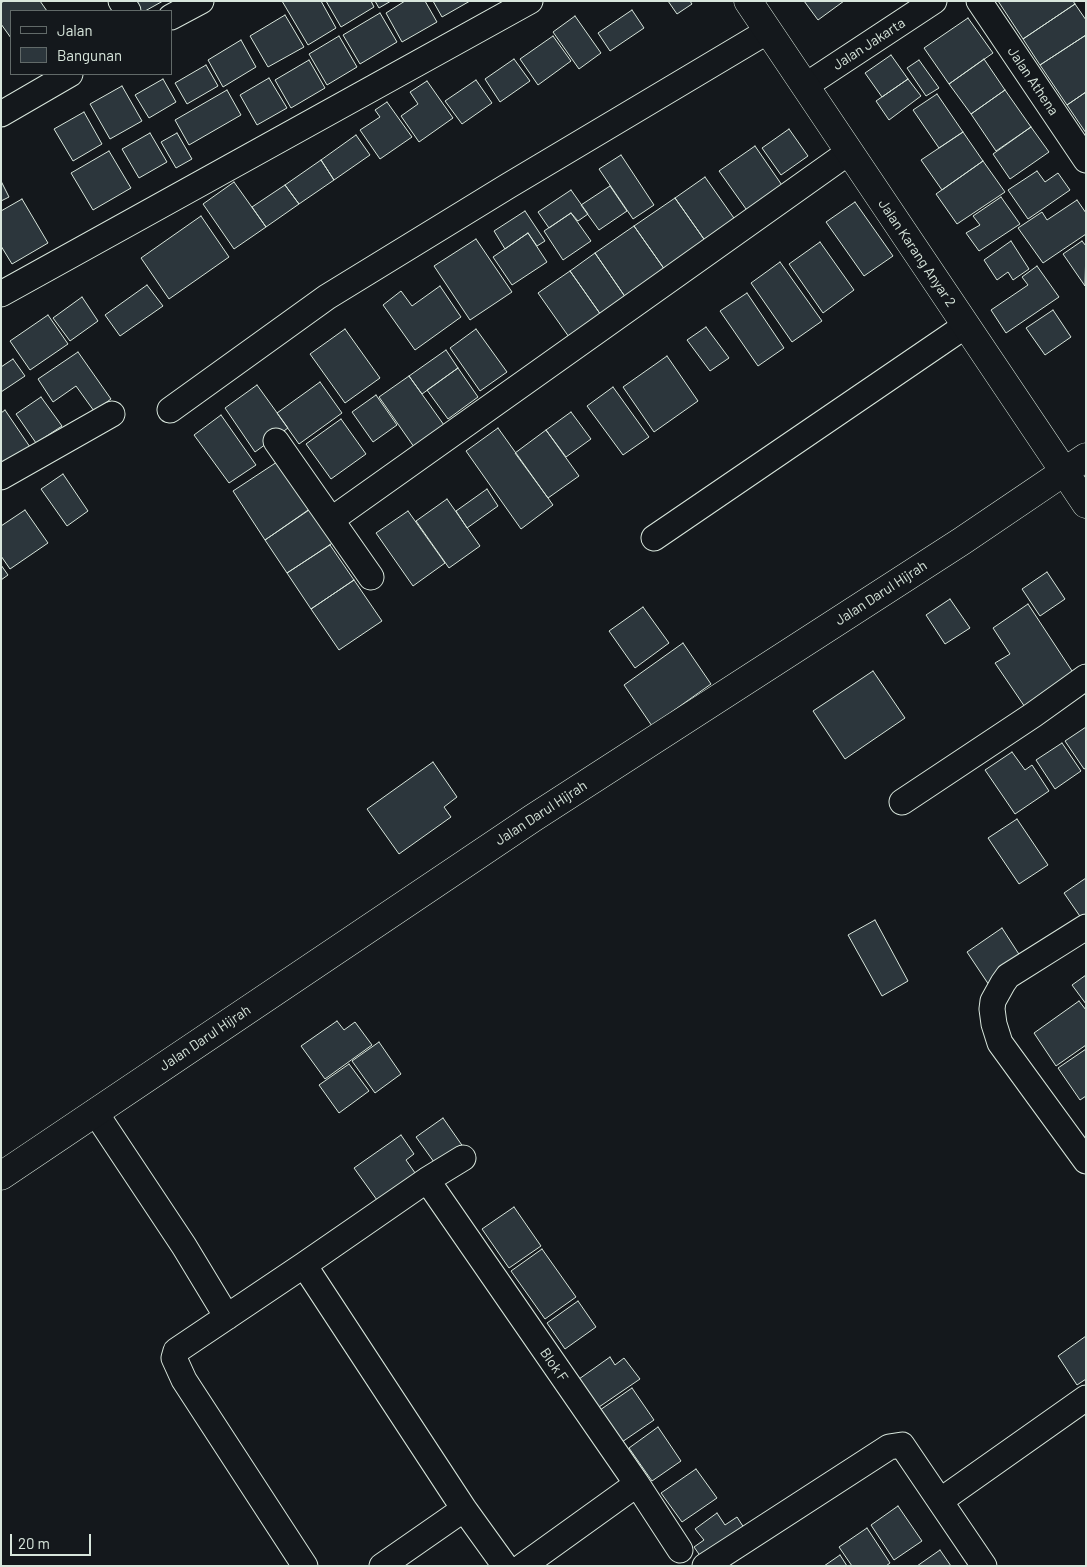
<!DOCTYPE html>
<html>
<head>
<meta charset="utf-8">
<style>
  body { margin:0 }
  #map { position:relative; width:1087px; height:1567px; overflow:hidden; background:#14181c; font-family:Barlow,sans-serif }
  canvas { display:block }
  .frame { position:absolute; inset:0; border:2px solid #d8e6dc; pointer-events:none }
  .legend { position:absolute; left:10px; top:10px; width:162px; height:65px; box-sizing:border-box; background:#14181c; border:1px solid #626a69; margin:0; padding:6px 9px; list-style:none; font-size:15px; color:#d8e6dc }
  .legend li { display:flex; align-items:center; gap:10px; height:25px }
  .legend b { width:25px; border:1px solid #626a69 }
  .scale { position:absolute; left:10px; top:1534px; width:81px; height:22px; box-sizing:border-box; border:2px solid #d8e6dc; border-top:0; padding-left:6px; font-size:15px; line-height:18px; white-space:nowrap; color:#d8e6dc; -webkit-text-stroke:4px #14181c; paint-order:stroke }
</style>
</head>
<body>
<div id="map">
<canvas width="1087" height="1567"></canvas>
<div class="frame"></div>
<ul class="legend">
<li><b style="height:6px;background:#14181c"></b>Jalan</li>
<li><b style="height:14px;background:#2c363c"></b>Bangunan</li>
</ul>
<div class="scale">20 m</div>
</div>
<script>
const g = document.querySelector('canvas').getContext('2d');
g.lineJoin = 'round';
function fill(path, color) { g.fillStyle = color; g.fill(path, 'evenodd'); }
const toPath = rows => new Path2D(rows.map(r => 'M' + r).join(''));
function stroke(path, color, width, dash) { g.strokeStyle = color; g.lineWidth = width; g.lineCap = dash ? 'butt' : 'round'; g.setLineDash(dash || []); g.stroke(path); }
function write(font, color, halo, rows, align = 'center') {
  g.font = font + ' Barlow,sans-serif'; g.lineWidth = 4; g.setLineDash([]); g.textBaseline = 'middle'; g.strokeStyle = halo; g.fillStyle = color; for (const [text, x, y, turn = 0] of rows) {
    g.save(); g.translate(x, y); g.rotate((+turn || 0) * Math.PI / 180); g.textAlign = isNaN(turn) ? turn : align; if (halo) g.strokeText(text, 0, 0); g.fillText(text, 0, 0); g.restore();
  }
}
const building = toPath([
  [4,1,40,1,47,11,11,11,11,38,1,24,1,3,4,1],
  [131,1,163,1,145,11,137,11,131,1],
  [282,1,321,1,336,28,308,45,282,1],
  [326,1,371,1,374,7,341,27,326,1],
  [375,1,391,1,379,8,375,1],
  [405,1,425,1,437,22,402,42,386,13,405,1],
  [433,1,470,1,442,17,433,1],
  [668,1,690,1,692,4,677,14,668,1],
  [804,1,844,1,818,20,804,1],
  [998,1,1073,1,1075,4,1023,39,998,1],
  [1075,4,1086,20,1086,35,1040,65,1023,39,1075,4],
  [632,10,644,28,610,51,598,33,632,10],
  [380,13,397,42,360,64,343,35,380,13],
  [285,15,304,47,268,67,250,36,285,15],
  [575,16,601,53,579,69,553,32,575,16],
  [968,18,993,53,949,84,924,48,968,18],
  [1086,35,1086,92,1067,105,1040,65,1086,35],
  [339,36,357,67,327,85,309,54,339,36],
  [553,36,571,61,538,85,520,59,553,36],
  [241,40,256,67,223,87,208,60,241,40],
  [891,55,908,79,882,97,865,73,891,55],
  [514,59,530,81,500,102,485,79,514,59],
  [984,59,1005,90,971,114,949,84,984,59],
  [309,60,325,88,291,108,275,80,309,60],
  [919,60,939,88,926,96,907,68,919,60],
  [206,65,218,86,187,104,175,83,206,65],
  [269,78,287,108,257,125,240,95,269,78],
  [163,79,176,102,149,118,135,95,163,79],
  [908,79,921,96,889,120,876,101,908,79],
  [476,80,492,103,462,124,445,101,476,80],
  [427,81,453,118,419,142,401,116,418,104,410,92,427,81],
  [122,86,142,121,110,139,90,104,122,86],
  [227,90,241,115,189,145,175,120,227,90],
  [1005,90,1031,127,996,151,971,114,1005,90],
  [1086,92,1086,133,1067,105,1086,92],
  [937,94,963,132,939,148,913,110,937,94],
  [387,102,412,137,380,159,360,130,380,117,375,110,387,102],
  [84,112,102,144,73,161,54,129,84,112],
  [1031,127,1049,152,1010,179,993,154,1031,127],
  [789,129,808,156,781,175,762,148,789,129],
  [963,132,983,161,942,190,921,160,963,132],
  [150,133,167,162,139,178,122,149,150,133],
  [177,133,192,159,176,168,161,142,177,133],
  [356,135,370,155,334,180,321,160,356,135],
  [755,146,786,191,751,216,719,171,755,146],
  [109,151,131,188,93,210,71,173,109,151],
  [621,155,654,205,633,219,599,169,621,155],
  [321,160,334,180,299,204,285,185,321,160],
  [983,161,1005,192,957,224,936,194,983,161],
  [1037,171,1045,182,1058,173,1070,190,1028,219,1008,190,1037,171],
  [705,177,736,221,706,242,675,198,705,177],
  [1,181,9,197,1,201,1,181],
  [234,182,266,227,234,249,203,204,234,182],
  [285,185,299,204,266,227,252,207,285,185],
  [610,186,627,211,599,230,581,205,610,186],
  [571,190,588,214,578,221,571,213,549,228,538,212,571,190],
  [1001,197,1020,224,979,251,966,233,980,225,973,216,1001,197],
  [675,198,706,242,665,270,634,226,675,198],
  [22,199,48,243,12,264,1,246,1,211,22,199],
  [1077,200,1086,213,1086,234,1043,263,1018,228,1042,212,1047,220,1077,200],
  [855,202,893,256,864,276,826,222,855,202],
  [525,211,545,241,537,246,528,233,505,249,494,231,525,211],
  [571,213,591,241,563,260,544,231,571,213],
  [201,216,229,257,169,299,141,258,201,216],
  [634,226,665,270,626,298,595,253,634,226],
  [528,233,547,262,512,285,493,257,528,233],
  [476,239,512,292,470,320,434,266,476,239],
  [1011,241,1029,269,1013,280,1008,272,997,280,984,260,1011,241],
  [1082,241,1086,246,1085,286,1063,254,1082,241],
  [820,242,854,290,823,313,789,264,820,242],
  [595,253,626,298,601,315,570,271,595,253],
  [780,262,822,321,792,342,751,283,780,262],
  [1037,266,1059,297,1006,333,991,310,1028,285,1022,277,1037,266],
  [570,271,601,315,569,337,538,293,570,271],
  [147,285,163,306,120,336,105,315,147,285],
  [440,286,461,317,415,350,383,305,401,291,412,306,440,286],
  [747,293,784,348,758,366,720,311,747,293],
  [82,297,98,321,70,341,53,318,82,297],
  [1053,310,1071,337,1045,355,1026,328,1053,310],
  [48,315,68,344,30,370,10,341,48,315],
  [706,327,729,358,710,371,687,340,706,327],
  [345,329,380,378,345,403,310,354,345,329],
  [476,329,507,372,480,391,450,348,476,329],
  [446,350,458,368,422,394,409,376,446,350],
  [78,352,111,399,94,411,76,386,53,402,38,379,78,352],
  [667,356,698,401,654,432,623,387,667,356],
  [13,359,25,376,1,392,1,367,13,359],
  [458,368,478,397,448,419,427,390,458,368],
  [409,376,449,432,419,454,379,397,409,376],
  [320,382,342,413,299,444,277,413,320,382],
  [257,385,288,428,255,452,225,408,257,385],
  [613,387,649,437,623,455,587,406,613,387],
  [376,395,397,425,373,442,352,412,376,395],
  [41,397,62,426,36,443,16,414,41,397],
  [5,410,30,447,1,467,1,413,5,410],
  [571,412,591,439,566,457,546,430,571,412],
  [221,415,256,465,229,483,194,435,221,415],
  [341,419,366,454,331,479,306,444,341,419],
  [498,428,553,505,521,529,466,451,498,428],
  [546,430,579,476,548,498,515,453,546,430],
  [277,462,309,510,265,540,233,491,277,462],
  [63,474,88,511,67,526,41,489,63,474],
  [487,489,498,506,467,528,456,511,487,489],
  [447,499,480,546,449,568,416,521,447,499],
  [314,506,337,540,287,573,265,540,314,506],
  [25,510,48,543,10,569,1,556,1,526,25,510],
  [408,511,445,563,413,586,376,533,408,511],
  [330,545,354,580,311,609,287,573,330,545],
  [1,565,8,575,1,580,1,565],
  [1047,572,1065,599,1040,616,1022,589,1047,572],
  [354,580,382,621,339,650,311,609,354,580],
  [950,599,970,628,945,644,926,615,950,599],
  [1028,604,1076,677,1027,710,995,663,1010,654,993,628,1028,604],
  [643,607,669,643,635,668,609,631,643,607],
  [683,643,711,684,652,726,624,685,683,643],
  [873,671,905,718,845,759,813,711,873,671],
  [1086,727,1086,768,1084,769,1065,741,1086,727],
  [1062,743,1081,771,1055,789,1036,760,1062,743],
  [1012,752,1025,770,1032,765,1049,791,1015,814,985,770,1012,752],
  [433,762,457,797,444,807,451,817,399,854,367,809,433,762],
  [1017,819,1048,865,1019,884,988,838,1017,819],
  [1086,878,1086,925,1064,893,1086,878],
  [875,920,908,981,882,996,848,935,875,920],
  [1002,928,1024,962,989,985,967,952,1002,928],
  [1086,975,1086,1004,1072,985,1086,975],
  [1079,1001,1086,1010,1086,1045,1056,1066,1034,1033,1079,1001],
  [337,1021,344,1030,355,1022,372,1045,325,1079,301,1046,337,1021],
  [379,1042,401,1074,375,1093,352,1061,379,1042],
  [1086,1049,1086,1096,1080,1100,1058,1068,1086,1049],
  [349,1064,369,1091,339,1113,319,1085,349,1064],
  [443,1118,466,1151,439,1169,416,1137,443,1118],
  [401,1135,414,1154,406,1160,420,1180,382,1207,354,1168,401,1135],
  [514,1207,541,1246,509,1268,482,1229,514,1207],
  [542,1249,576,1297,545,1319,511,1271,542,1249],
  [578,1301,596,1327,565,1349,547,1323,578,1301],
  [1086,1336,1086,1379,1077,1385,1058,1356,1086,1336],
  [610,1357,615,1365,624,1358,640,1379,599,1407,579,1379,610,1357],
  [632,1388,654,1420,622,1442,600,1410,632,1388],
  [658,1427,681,1461,652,1481,629,1448,658,1427],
  [696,1469,717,1498,682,1522,661,1493,696,1469],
  [898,1506,922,1541,894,1560,871,1525,898,1506],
  [717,1513,725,1525,737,1517,748,1534,706,1564,694,1547,704,1540,695,1529,717,1513],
  [867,1528,890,1563,886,1566,852,1566,839,1547,867,1528],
  [940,1550,951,1566,917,1566,940,1550],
  [840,1555,847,1566,824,1566,840,1555]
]);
const minor = toPath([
  [121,1,128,11],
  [979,1,1086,160],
  [171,17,201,1],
  [805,86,934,1],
  [1,114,70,74],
  [1,294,530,1],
  [170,410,327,297,508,186,768,31],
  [276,441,371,577],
  [1,477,112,414],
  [331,520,849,152],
  [654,538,965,326],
  [902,802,1033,715,1086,677],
  [1086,927,1008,976,1003,983,993,1001,992,1009,994,1024,1000,1043,1086,1161],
  [95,1112,184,1246,227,1317],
  [427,1180,637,1484,680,1550],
  [304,1265,464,1509,505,1566],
  [940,1501,1086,1398],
  [305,1566,184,1380,174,1358,176,1351,304,1265,427,1180,463,1158],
  [382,1566,464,1509],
  [523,1566,637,1484],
  [705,1566,889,1447,902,1445,984,1566]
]);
const tertiary = toPath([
  [748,1,1086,504],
  [1,1176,533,818,962,541,1086,457]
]);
const streetNames = [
  ["Jalan Jakarta",869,44,-33],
  ["Jalan Athena",1033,81,56],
  ["Jalan Karang Anyar 2",917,253,56],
  ["Jalan Darul Hijrah",881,593,-33],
  ["Jalan Darul Hijrah",541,813,-33],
  ["Jalan Darul Hijrah",205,1038,-34],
  ["Blok F",554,1365,55]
];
fill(building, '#2c363c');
stroke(building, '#d8e6dc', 1);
stroke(minor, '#d8e6dc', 27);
stroke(tertiary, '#d8e6dc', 29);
stroke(minor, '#14181c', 25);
stroke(tertiary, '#14181c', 28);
write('14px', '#d8e6dc', '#14181c', streetNames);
</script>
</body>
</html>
